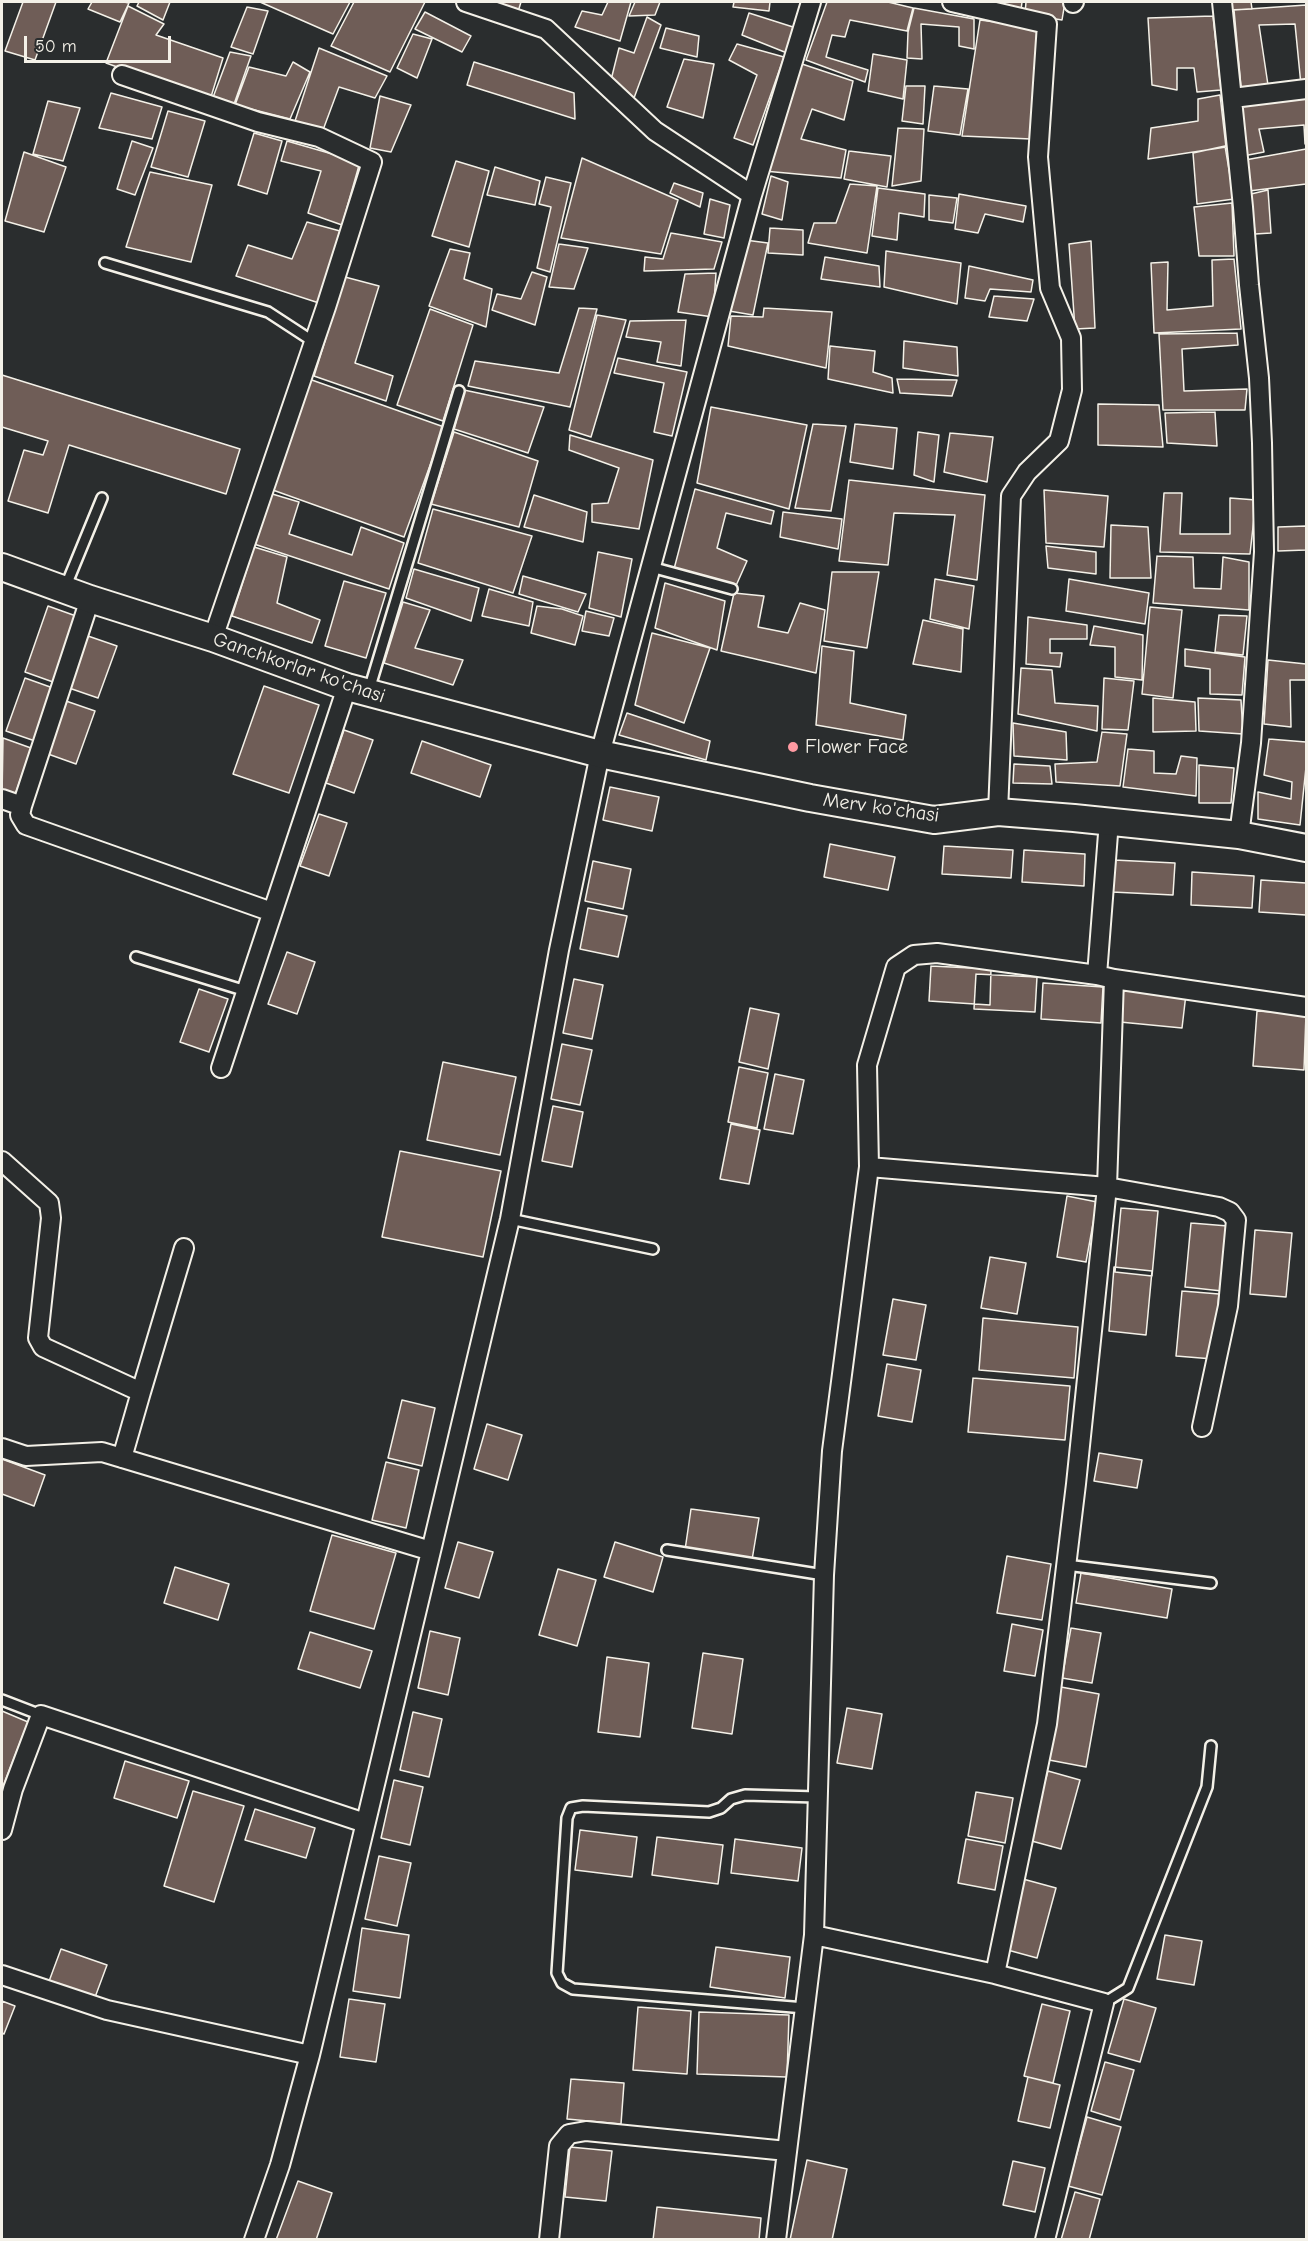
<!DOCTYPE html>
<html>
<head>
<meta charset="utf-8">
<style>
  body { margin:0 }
  #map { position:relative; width:1308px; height:2241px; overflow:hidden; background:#2a2d2e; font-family:"Comic Neue",sans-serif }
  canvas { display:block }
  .frame { position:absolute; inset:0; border:3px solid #f4f1e8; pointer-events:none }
  .scale { position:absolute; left:24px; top:36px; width:147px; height:27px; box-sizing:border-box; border:3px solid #f4f1e8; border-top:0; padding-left:8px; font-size:18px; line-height:21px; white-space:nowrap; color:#f4f1e8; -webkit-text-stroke:4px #2a2d2e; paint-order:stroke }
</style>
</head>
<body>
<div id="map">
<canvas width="1308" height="2241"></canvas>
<div class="frame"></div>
<div class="scale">50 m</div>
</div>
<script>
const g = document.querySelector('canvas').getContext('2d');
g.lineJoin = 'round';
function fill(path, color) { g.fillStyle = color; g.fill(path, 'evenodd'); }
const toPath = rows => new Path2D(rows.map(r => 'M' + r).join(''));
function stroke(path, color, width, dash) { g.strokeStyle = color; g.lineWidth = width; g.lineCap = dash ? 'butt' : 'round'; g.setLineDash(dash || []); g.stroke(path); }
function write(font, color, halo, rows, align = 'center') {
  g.font = font + ' "Comic Neue",sans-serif'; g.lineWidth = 4.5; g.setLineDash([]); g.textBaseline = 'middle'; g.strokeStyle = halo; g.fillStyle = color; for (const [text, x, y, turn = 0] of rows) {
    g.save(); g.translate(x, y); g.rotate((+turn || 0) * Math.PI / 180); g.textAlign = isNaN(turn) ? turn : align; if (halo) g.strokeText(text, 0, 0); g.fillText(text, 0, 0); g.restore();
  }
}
const building = toPath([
  [23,2,56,2,35,60,5,51,23,2],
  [92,2,124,2,129,3,120,22,88,9,92,2],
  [139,2,170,2,163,20,137,6,139,2],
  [260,2,350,2,333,34,260,2],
  [354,2,425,2,390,72,331,46,354,2],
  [498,2,521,2,517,15,497,6,498,2],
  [608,2,631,2,620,41,575,27,582,11,602,15,608,2],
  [635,2,660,2,655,15,629,16,635,2],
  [734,2,770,2,769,11,733,7,734,2],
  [827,2,888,2,913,8,907,31,850,20,845,37,832,35,826,57,868,70,865,82,806,60,827,2],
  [979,2,1022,2,1021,10,979,2],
  [1026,2,1065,2,1062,20,1025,14,1026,2],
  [1228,2,1251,2,1252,9,1229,10,1228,2],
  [1306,5,1306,84,1301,85,1295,24,1259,25,1268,85,1241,87,1234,10,1306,5],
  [128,6,164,24,156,35,223,58,210,100,106,63,128,6],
  [247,7,268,11,253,54,231,47,247,7],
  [914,8,974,19,974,49,959,46,959,27,921,24,922,59,907,58,908,32,914,8],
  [425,12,471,36,462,52,415,29,425,12],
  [749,13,793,27,787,53,742,35,749,13],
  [1213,16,1221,90,1197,92,1194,68,1177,68,1177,90,1152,85,1148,18,1213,16],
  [647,17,661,25,634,98,608,92,619,48,634,53,647,17],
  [980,20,1037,27,1031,139,962,136,980,20],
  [666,28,699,36,697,57,660,48,666,28],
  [413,34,432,39,417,78,397,68,413,34],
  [737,44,784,57,753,145,734,138,757,75,729,60,737,44],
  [319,48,387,76,375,98,339,87,323,130,295,121,319,48],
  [230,52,251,56,233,107,212,100,230,52],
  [873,54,907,60,903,99,868,91,873,54],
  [684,59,714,64,703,118,667,107,684,59],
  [293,62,310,72,290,119,235,105,249,67,286,76,293,62],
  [474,62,574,93,575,119,467,85,474,62],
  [799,63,853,81,844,120,812,109,801,139,846,150,841,178,764,171,799,63],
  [906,86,925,86,923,124,902,121,906,86],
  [934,86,968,89,960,135,928,131,934,86],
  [1306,92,1306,144,1305,144,1304,125,1259,129,1264,152,1243,156,1236,103,1306,92],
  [111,93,162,107,152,139,99,128,111,93],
  [1220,95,1226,147,1148,159,1151,128,1198,121,1198,99,1220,95],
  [380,96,411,105,391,152,370,148,380,96],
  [48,101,80,108,63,161,33,154,48,101],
  [168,111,205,121,188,177,151,167,168,111],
  [898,128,924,129,921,181,892,186,898,128],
  [254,133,282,141,267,194,238,185,254,133],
  [132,141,153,148,135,195,117,189,132,141],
  [287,141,360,162,342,225,308,213,321,171,281,161,287,141],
  [1225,146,1234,199,1197,204,1193,153,1225,146],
  [1306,149,1306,184,1249,191,1245,160,1306,149],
  [849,151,891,156,887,187,844,179,849,151],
  [24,152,66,167,44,232,5,221,24,152],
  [582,158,678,200,661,254,561,238,582,158],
  [456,161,489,171,469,247,432,236,456,161],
  [495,167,540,181,535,205,487,195,495,167],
  [150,172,212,185,191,262,126,247,150,172],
  [771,176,788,182,782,220,762,214,771,176],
  [546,177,571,183,550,272,537,268,551,207,539,204,546,177],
  [674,183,703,193,700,207,670,193,674,183],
  [850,184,877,186,867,253,808,243,814,223,836,223,850,184],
  [878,188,925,194,924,217,899,213,897,240,872,236,878,188],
  [1268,190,1271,233,1255,234,1251,194,1268,190],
  [959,194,1026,206,1023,222,985,214,978,233,955,229,959,194],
  [929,195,957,198,953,223,929,220,929,195],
  [710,199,730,205,724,238,704,234,710,199],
  [1232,203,1234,256,1199,256,1194,207,1232,203],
  [307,222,340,231,319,303,236,276,248,245,292,259,307,222],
  [770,228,803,230,803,255,768,253,770,228],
  [671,233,722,242,714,269,644,271,645,257,663,259,671,233],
  [745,240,768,243,753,315,729,311,745,240],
  [1091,241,1095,328,1075,329,1069,244,1091,241],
  [559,244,588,248,574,289,549,287,559,244],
  [450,249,470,253,464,279,492,289,486,327,429,306,450,249],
  [886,251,961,263,957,304,884,287,886,251],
  [825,257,879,266,880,287,821,279,825,257],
  [1234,259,1241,329,1154,333,1151,263,1168,262,1167,310,1213,306,1212,260,1234,259],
  [969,266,1033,280,1031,292,990,289,985,301,965,298,969,266],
  [532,272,547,277,535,325,492,310,497,294,521,299,532,272],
  [716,273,713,317,678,312,685,274,716,273],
  [345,277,379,286,355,363,393,376,386,401,314,376,345,277],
  [994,296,1034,299,1027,321,989,317,994,296],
  [579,308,597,309,570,407,468,386,475,361,559,373,579,308],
  [764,308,832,312,826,368,728,346,731,316,763,317,764,308],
  [430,309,473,325,443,421,397,405,430,309],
  [597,315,626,320,591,437,569,430,597,315],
  [686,320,681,366,657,362,661,342,626,337,630,321,686,320],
  [1237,333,1238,345,1182,349,1184,391,1247,389,1245,410,1163,410,1159,334,1237,333],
  [904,341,957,347,958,376,903,368,904,341],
  [830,346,875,351,873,372,892,378,893,393,828,379,830,346],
  [618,358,687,372,672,436,654,432,664,383,614,373,618,358],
  [2,375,240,449,226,494,69,445,48,513,8,501,24,450,43,455,48,441,2,427,2,375],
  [309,379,444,427,404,537,270,489,309,379],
  [897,379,957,380,952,396,900,393,897,379],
  [464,390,544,407,528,453,454,429,464,390],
  [1098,404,1159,405,1163,447,1098,445,1098,404],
  [711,407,807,425,789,509,697,483,711,407],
  [1215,412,1217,446,1167,443,1165,413,1215,412],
  [813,424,846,426,831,511,795,508,813,424],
  [855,424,897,428,893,469,850,462,855,424],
  [454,432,538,461,519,527,431,504,454,432],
  [918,432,939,435,934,482,914,475,918,432],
  [950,433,993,437,987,482,944,472,950,433],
  [570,435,653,460,639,529,592,522,592,504,608,503,619,468,569,450,570,435],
  [849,480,985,495,977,580,947,575,955,515,894,513,888,565,839,561,849,480],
  [695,489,774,511,771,524,726,513,717,548,747,561,735,588,674,569,695,489],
  [1044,490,1108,496,1104,547,1046,543,1044,490],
  [269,493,299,502,289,534,352,555,361,527,404,543,389,589,251,543,269,493],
  [1164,493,1182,493,1180,534,1230,534,1230,498,1256,500,1250,554,1160,552,1164,493],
  [534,495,587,512,583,542,524,527,534,495],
  [433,509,532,536,513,593,418,563,433,509],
  [783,512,842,519,838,549,780,537,783,512],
  [1111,525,1148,527,1151,578,1110,578,1111,525],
  [1306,526,1306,550,1278,551,1278,527,1306,526],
  [1046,546,1096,552,1096,574,1048,568,1046,546],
  [254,547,287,557,277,603,320,620,312,643,232,616,254,547],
  [598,552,632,559,621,617,589,608,598,552],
  [1157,556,1193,557,1194,588,1221,589,1223,557,1249,562,1249,610,1153,603,1157,556],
  [414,569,479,588,471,621,406,598,414,569],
  [832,572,879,572,867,648,824,641,832,572],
  [523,576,586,594,578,612,519,594,523,576],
  [935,579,974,586,969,629,930,619,935,579],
  [1069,579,1149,593,1145,624,1066,611,1069,579],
  [344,581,386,593,366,658,325,646,344,581],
  [665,583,725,601,717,650,655,628,665,583],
  [489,589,533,602,529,626,482,616,489,589],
  [734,593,764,596,758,627,788,633,800,603,825,610,816,673,721,651,734,593],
  [403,602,430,610,415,648,463,660,453,685,384,663,403,602],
  [48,606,76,616,53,682,25,672,48,606],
  [537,606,562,609,583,616,575,645,531,633,537,606],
  [1150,607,1182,610,1173,698,1142,694,1150,607],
  [586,611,614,618,609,636,582,631,586,611],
  [1219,615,1247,616,1243,655,1215,652,1219,615],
  [1028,617,1087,625,1087,639,1050,639,1050,653,1062,653,1060,667,1026,664,1028,617],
  [923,620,963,629,961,672,913,664,923,620],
  [1094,626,1143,635,1142,680,1115,677,1115,647,1090,645,1094,626],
  [652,633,710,648,684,723,635,705,652,633],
  [88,636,117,646,98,698,69,688,88,636],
  [822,646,854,651,850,703,906,715,903,740,816,725,822,646],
  [1185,649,1245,657,1242,695,1210,694,1210,669,1185,666,1185,649],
  [1268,660,1306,664,1306,680,1290,680,1291,727,1264,724,1268,660],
  [1021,668,1052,670,1055,703,1098,706,1097,731,1018,714,1021,668],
  [25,678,53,688,35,741,6,731,25,678],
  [1104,678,1134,681,1128,730,1102,729,1104,678],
  [264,686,319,705,289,793,233,774,264,686],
  [1153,698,1195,702,1196,731,1153,732,1153,698],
  [1198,698,1241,700,1243,734,1199,731,1198,698],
  [66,701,95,711,76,764,48,754,66,701],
  [627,713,710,741,706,760,619,735,627,713],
  [1013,723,1066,732,1067,760,1014,756,1013,723],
  [344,730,373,740,354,793,326,783,344,730],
  [1102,732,1127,734,1120,786,1056,782,1055,764,1097,762,1102,732],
  [3,738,31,748,13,801,2,797,3,738],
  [1269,739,1306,742,1306,767,1300,825,1258,819,1258,792,1291,799,1292,782,1264,775,1269,739],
  [422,741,491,765,480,797,411,773,422,741],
  [1128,749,1154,751,1154,773,1176,774,1181,756,1197,758,1196,796,1123,787,1128,749],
  [1014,764,1050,766,1052,784,1013,783,1014,764],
  [1199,765,1234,768,1231,803,1199,803,1199,765],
  [610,787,659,797,652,831,603,820,610,787],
  [319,814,347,823,329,876,300,866,319,814],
  [830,844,895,857,888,890,824,877,830,844],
  [944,846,1013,850,1011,878,942,874,944,846],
  [1024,850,1085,854,1084,886,1022,882,1024,850],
  [1114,860,1175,863,1173,895,1112,892,1114,860],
  [593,861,631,869,623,909,585,901,593,861],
  [1192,872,1254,876,1252,908,1191,905,1192,872],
  [1261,880,1306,883,1306,915,1259,912,1261,880],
  [588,908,627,916,618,957,580,949,588,908],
  [287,952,315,962,297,1014,268,1004,287,952],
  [931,966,991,969,990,1005,929,1001,931,966],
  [976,974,1037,977,1035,1012,974,1009,976,974],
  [574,979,603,985,592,1039,563,1033,574,979],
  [1043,983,1103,987,1101,1023,1041,1019,1043,983],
  [1124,987,1186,994,1182,1028,1120,1022,1124,987],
  [199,989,228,999,209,1052,180,1042,199,989],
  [750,1008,779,1014,768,1069,739,1062,750,1008],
  [1257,1011,1306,1014,1304,1070,1253,1066,1257,1011],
  [562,1044,592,1050,580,1105,551,1099,562,1044],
  [443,1062,516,1077,500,1155,427,1140,443,1062],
  [739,1067,768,1073,757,1128,728,1122,739,1067],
  [775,1074,804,1080,793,1134,764,1129,775,1074],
  [553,1106,583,1112,572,1167,542,1161,553,1106],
  [731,1124,760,1130,749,1184,720,1179,731,1124],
  [400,1151,501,1171,483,1257,382,1237,400,1151],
  [1067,1196,1097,1202,1086,1262,1057,1257,1067,1196],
  [1121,1208,1158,1211,1152,1276,1115,1272,1121,1208],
  [1191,1223,1228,1226,1222,1291,1185,1287,1191,1223],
  [1255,1230,1292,1233,1286,1297,1250,1294,1255,1230],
  [990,1257,1026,1263,1017,1314,981,1308,990,1257],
  [1114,1267,1152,1271,1146,1335,1109,1331,1114,1267],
  [1182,1291,1219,1294,1213,1359,1176,1356,1182,1291],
  [893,1299,926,1305,916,1360,883,1355,893,1299],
  [983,1318,1078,1327,1074,1378,979,1370,983,1318],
  [887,1364,921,1370,912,1422,878,1416,887,1364],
  [973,1378,1070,1386,1065,1440,968,1432,973,1378],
  [402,1400,435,1408,422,1466,388,1458,402,1400],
  [487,1424,522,1435,508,1480,474,1469,487,1424],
  [1099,1453,1142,1460,1137,1488,1094,1481,1099,1453],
  [2,1459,45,1475,34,1506,2,1494,2,1459],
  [386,1462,419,1470,406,1528,372,1520,386,1462],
  [691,1509,759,1518,752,1560,685,1550,691,1509],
  [332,1535,396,1553,374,1629,310,1611,332,1535],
  [458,1542,493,1552,479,1598,445,1588,458,1542],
  [615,1542,663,1557,653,1592,604,1577,615,1542],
  [1007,1556,1051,1564,1042,1620,997,1613,1007,1556],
  [175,1567,229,1584,218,1620,164,1603,175,1567],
  [558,1569,596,1580,577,1646,539,1635,558,1569],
  [1081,1573,1172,1589,1167,1618,1076,1603,1081,1573],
  [1012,1624,1043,1630,1035,1676,1004,1671,1012,1624],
  [1071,1628,1101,1633,1092,1683,1062,1678,1071,1628],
  [430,1631,460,1638,448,1695,418,1688,430,1631],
  [310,1632,372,1651,360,1688,298,1669,310,1632],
  [703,1653,743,1659,732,1734,692,1728,703,1653],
  [607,1657,649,1663,640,1737,598,1732,607,1657],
  [1061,1687,1099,1694,1086,1767,1049,1760,1061,1687],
  [847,1708,882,1714,872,1769,837,1763,847,1708],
  [2,1711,28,1722,2,1789,2,1711],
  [413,1712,442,1719,429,1777,400,1770,413,1712],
  [125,1761,189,1781,177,1818,114,1798,125,1761],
  [1048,1771,1080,1780,1061,1849,1028,1840,1048,1771],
  [394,1780,423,1787,410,1845,381,1838,394,1780],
  [193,1791,244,1806,214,1902,164,1886,193,1791],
  [976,1792,1013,1798,1005,1843,968,1836,976,1792],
  [255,1809,315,1828,306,1858,245,1840,255,1809],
  [580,1830,637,1837,632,1877,575,1870,580,1830],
  [657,1837,723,1845,718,1884,652,1875,657,1837],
  [735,1839,802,1848,798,1881,731,1873,735,1839],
  [966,1839,1003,1846,995,1890,958,1883,966,1839],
  [379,1856,411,1863,397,1926,365,1919,379,1856],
  [1023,1879,1056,1888,1037,1958,1004,1949,1023,1879],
  [362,1928,409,1935,400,1998,353,1991,362,1928],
  [1165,1935,1202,1941,1194,1985,1157,1979,1165,1935],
  [716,1947,790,1957,785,1998,710,1987,716,1947],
  [61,1949,107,1965,94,2000,48,1984,61,1949],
  [349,1999,385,2004,376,2062,340,2057,349,1999],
  [1124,1999,1156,2008,1140,2062,1108,2053,1124,1999],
  [2,2001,15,2006,4,2034,2,2033,2,2001],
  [1042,2004,1070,2011,1053,2083,1024,2076,1042,2004],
  [638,2007,691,2011,687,2074,633,2070,638,2007],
  [699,2012,789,2015,787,2077,697,2074,699,2012],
  [1105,2062,1134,2070,1120,2120,1091,2111,1105,2062],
  [1028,2077,1060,2085,1050,2128,1018,2121,1028,2077],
  [571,2079,624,2083,621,2124,567,2119,571,2079],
  [1087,2117,1121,2127,1102,2195,1068,2186,1087,2117],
  [570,2147,612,2151,606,2201,565,2197,570,2147],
  [807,2160,847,2169,832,2240,790,2240,807,2160],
  [1013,2161,1045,2168,1035,2212,1003,2205,1013,2161],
  [298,2181,332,2193,316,2240,276,2240,298,2181],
  [1075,2192,1100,2199,1089,2240,1061,2240,1075,2192],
  [657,2207,761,2218,759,2240,653,2240,657,2207]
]);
const lane = toPath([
  [105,263,268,312,314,342],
  [651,567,732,589],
  [65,588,102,498],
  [369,690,459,391],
  [136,957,246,991],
  [510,1219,653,1249],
  [667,1550,824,1575],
  [1066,1565,1211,1583],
  [2,1700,41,1715],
  [1104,2003,1128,1988,1207,1787,1211,1746],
  [805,2008,573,1989,562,1983,557,1973,567,1818,571,1808,583,1806,709,1812,721,1808,731,1799,745,1795,817,1797]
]);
const street = toPath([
  [466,2,546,29,655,131,752,195],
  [952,2,1047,24,1038,157,1050,288,1071,338,1072,390,1059,441,1027,472,1011,496,998,812],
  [1222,2,1243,207,1249,285,1259,378,1262,443,1264,552,1251,743,1239,835],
  [1073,3,1074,2],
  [122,75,258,122,319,137,372,162,326,307,213,638],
  [1233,98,1306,89],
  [90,599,22,806,20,815,26,825,272,912],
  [2,799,22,806],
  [1114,979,1306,1007],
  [221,1068,347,687],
  [2,1161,49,1203,51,1218,38,1338,43,1347,141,1392,122,1458],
  [869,1167,867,1065,896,967,914,955,937,953,1097,975],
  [141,1392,184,1248],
  [2,1448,26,1456,102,1452,431,1551,510,1219,559,950,600,754,752,195,811,2],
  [2,1830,13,1789,41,1715,365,1823],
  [814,1935,824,1575,832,1451,869,1167,1107,1187,1219,1207,1230,1212,1236,1220,1228,1306,1202,1427],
  [2,1975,107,2010,310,2055],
  [254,2240,280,2165,310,2055,431,1551],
  [549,2240,559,2146,569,2134,586,2131,787,2151],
  [776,2240,814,1935,995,1974],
  [1045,2240,1104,2003,995,1974,1047,1724,1076,1484,1107,1187,1114,979,1097,975,1109,821]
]);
const secondary = toPath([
  [2,567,90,599,213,638,347,687,600,754,810,798,934,820,998,812,1074,818,1239,835,1306,848]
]);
const markers = [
  [793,747,6,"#ff9aa2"]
];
const streetNames = [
  ["Ganchkorlar ko'chasi",299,668,19],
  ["Merv ko'chasi",881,808,8]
];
const poiNames = [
  ["Flower Face",805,747]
];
fill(building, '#6f5d57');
stroke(building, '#f4f1e8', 1.5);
stroke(lane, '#f4f1e8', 14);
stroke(street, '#f4f1e8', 22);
stroke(secondary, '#f4f1e8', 30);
stroke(lane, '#2a2d2e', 9);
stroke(street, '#2a2d2e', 18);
stroke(secondary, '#2a2d2e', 26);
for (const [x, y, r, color] of markers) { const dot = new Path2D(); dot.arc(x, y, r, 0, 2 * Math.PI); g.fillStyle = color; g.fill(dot); stroke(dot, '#2a2d2e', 2); }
write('20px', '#f4f1e8', '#2a2d2e', streetNames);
write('20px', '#f4f1e8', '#2a2d2e', poiNames, 'left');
</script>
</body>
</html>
